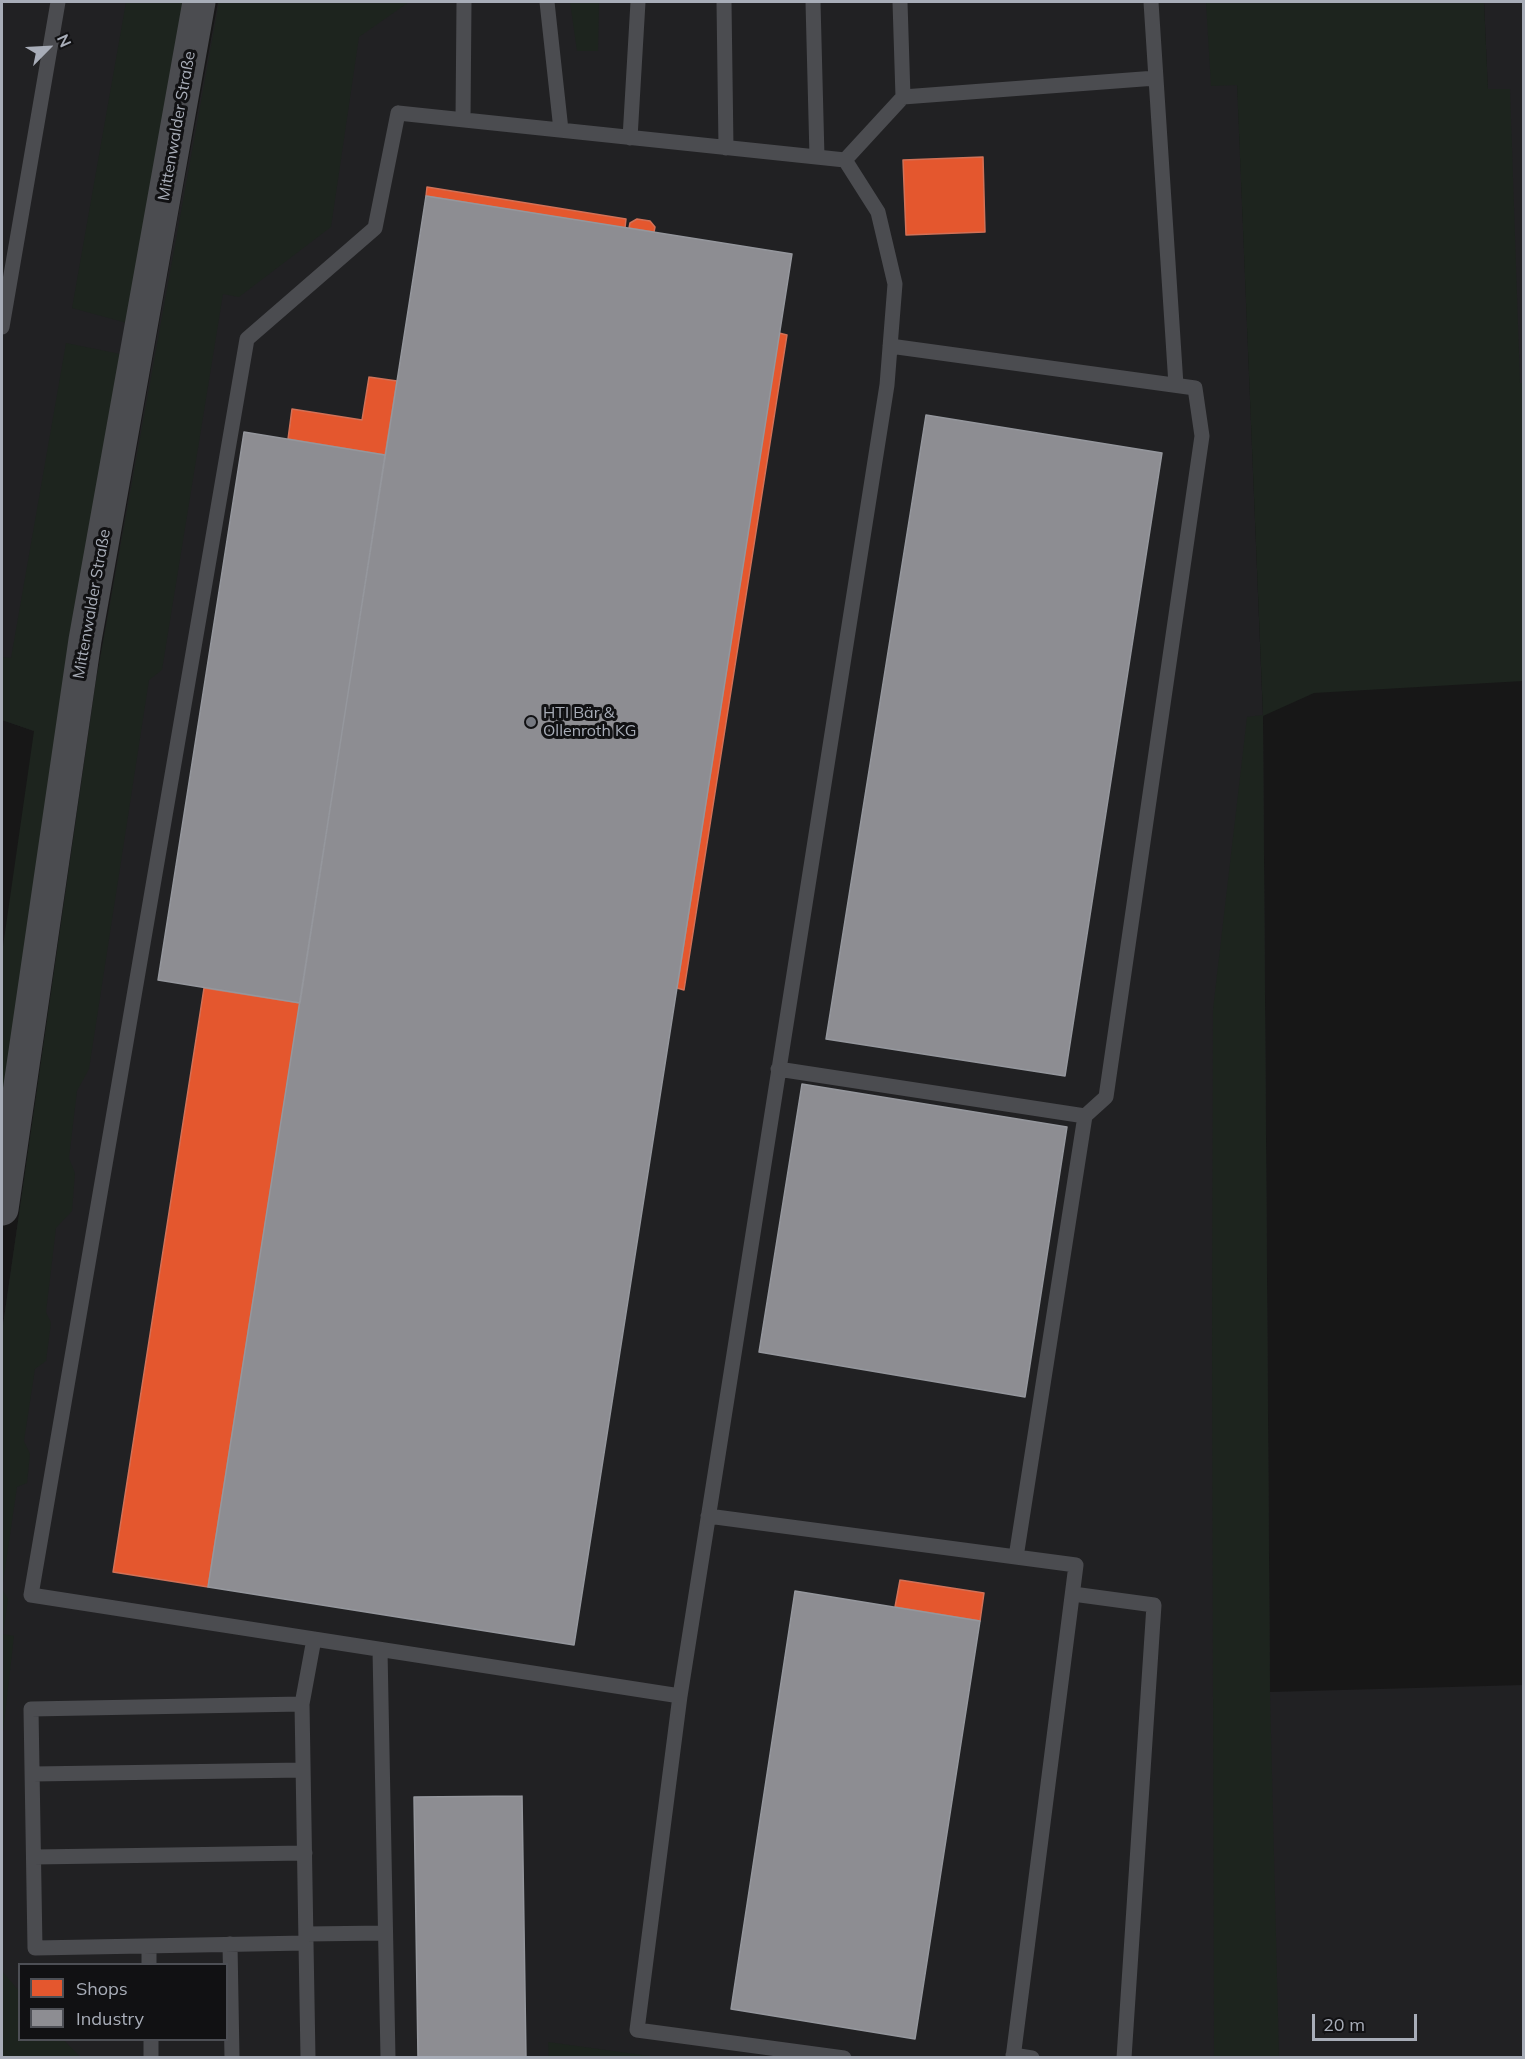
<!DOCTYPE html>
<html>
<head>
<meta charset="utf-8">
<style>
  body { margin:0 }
  #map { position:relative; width:1525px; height:2059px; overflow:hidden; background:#171717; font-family:Mulish,sans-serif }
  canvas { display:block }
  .frame { position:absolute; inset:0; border:3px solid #a8adb8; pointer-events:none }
  .legend { position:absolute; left:18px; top:1963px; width:210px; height:78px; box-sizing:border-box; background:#111113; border:2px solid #4d4f55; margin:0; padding:8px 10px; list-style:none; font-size:18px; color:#a8adb8 }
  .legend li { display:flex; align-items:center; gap:12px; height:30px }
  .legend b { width:30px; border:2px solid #4d4f55 }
  .north { position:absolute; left:18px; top:18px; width:60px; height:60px; -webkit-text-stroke:4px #111113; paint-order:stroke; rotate:66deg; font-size:16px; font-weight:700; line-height:24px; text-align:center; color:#a8adb8 }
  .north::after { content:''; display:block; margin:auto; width:21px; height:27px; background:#a8adb8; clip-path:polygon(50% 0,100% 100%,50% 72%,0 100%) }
  .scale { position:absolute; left:1312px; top:2014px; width:105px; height:27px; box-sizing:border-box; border:3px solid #a8adb8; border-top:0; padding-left:8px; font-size:18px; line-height:21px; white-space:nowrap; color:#a8adb8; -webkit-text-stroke:4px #111113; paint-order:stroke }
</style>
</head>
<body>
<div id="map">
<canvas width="1525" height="2059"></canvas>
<div class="frame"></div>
<ul class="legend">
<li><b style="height:16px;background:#e4572e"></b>Shops</li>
<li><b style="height:16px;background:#8d8d92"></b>Industry</li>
</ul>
<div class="north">N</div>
<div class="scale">20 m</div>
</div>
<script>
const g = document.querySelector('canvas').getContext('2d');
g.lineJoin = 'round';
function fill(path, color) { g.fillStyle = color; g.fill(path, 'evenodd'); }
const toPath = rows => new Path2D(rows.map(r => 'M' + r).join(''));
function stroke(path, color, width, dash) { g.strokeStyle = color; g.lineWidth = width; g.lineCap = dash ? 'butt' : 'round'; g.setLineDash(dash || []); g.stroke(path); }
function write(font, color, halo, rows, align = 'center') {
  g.font = font + ' Mulish,sans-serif'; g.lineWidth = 6; g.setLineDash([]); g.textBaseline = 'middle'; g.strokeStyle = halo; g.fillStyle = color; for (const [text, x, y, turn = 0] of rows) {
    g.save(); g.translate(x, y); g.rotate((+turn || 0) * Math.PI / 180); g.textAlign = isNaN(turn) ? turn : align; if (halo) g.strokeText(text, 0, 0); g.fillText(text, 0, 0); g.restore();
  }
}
const built = toPath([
  [2,2,185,2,127,323,34,731,2,720],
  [218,2,1234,2,1263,716,1270,1692,1523,1685,1523,2057,2,2058,2,1332,96,681,178,216],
  [20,1964,226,1964,226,2040,20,2040],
  [1484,2,1523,2,1523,396,1501,397]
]);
const green = toPath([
  [126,2,185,2,127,323,72,308],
  [219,2,409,2,359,37,331,227,239,297,223,294,162,670,149,680,89,1069,77,1091,69,1158,75,1173,72,1211,56,1228,46,1312,51,1323,46,1361,35,1369,24,1441,30,1454,27,1483,17,1487,2,1589,8,1599,3,1634,14,1636,2,1740,2,1332,96,681],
  [570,2,599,2,598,51,577,51],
  [1206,2,1484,2,1488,89,1510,89,1520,383,1524,383,1523,681,1314,693,1263,716,1270,1693,1279,2058,1214,2057,1212,1336,1213,1009,1247,717,1263,715,1237,85,1211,86],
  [66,343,120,354,2,1118,2,953,34,731,2,720,2,657,11,658],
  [2,1971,19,1991,20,2040,64,2040,80,2057,2,2057],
  [548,2042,656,2057,549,2057]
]);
const shops = toPath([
  [983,157,985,232,906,235,903,160,983,157],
  [427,187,626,219,625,228,426,196,427,187],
  [637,219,650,221,655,227,654,232,629,228,630,223,637,219],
  [779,333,787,335,684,990,677,988,779,333],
  [369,377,397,381,385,455,288,439,292,409,362,420,369,377],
  [204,988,300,1003,208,1587,113,1572,204,988],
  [900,1580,984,1593,980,1621,895,1607,900,1580]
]);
const industry = toPath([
  [426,196,792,254,574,1645,208,1587,426,196],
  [926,415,1162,453,1065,1076,826,1039,926,415],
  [244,432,385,455,300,1003,158,980,244,432],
  [802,1084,1067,1127,1025,1397,759,1352,802,1084],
  [795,1591,980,1621,915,2039,731,2009,795,1591],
  [522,1796,526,2058,418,2058,414,1797,522,1796]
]);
const service = toPath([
  [547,2,561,130],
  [724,2,726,148],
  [813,2,817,157],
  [900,2,903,97],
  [1151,2,1176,385],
  [398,113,845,160,878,212,895,284,887,385,680,1696,31,1595,247,339,375,228,398,113],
  [463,120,464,2],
  [630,138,638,2],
  [845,160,903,97,1156,78],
  [2,327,58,2],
  [778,1069,1085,1116,1106,1097,1202,436,1195,388,890,346],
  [708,1516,1076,1565,1013,2058],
  [1016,1557,1085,1116],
  [1073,1594,1154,1605,1124,2058],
  [380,1650,388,2058],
  [680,1696,637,2030,844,2058],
  [302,1704,31,1709,35,1948,306,1943,302,1704,314,1639],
  [33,1774,303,1770],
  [34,1857,305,1853],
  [306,1934,385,1933],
  [306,1943,308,2058],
  [230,1944,232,2058],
  [149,1946,149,1964],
  [151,2040,151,2058],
  [1013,2055,1032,2058]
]);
const tertiary = toPath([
  [2,1209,85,640,199,2]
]);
const markers = [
  [531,722,6,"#757880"]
];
const streetNames = [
  ["Mittenwalder Straße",177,126,-80],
  ["Mittenwalder Straße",92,604,-80]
];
const poiNames = [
  ["HTI Bär &",543,713],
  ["Ollenroth KG",543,731]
];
fill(built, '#212123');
fill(green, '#1d241e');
fill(shops, '#e4572e');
stroke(shops, '#d27157', 1.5);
fill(industry, '#8d8d92');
stroke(industry, '#95979d', 1.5);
stroke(service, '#4b4c50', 15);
stroke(tertiary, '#4b4c50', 33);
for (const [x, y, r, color] of markers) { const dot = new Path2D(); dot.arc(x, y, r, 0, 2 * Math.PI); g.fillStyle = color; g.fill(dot); stroke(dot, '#111113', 2); }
write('16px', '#a8adb8', '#111113', streetNames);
write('16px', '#a8adb8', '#111113', poiNames, 'left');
</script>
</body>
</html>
